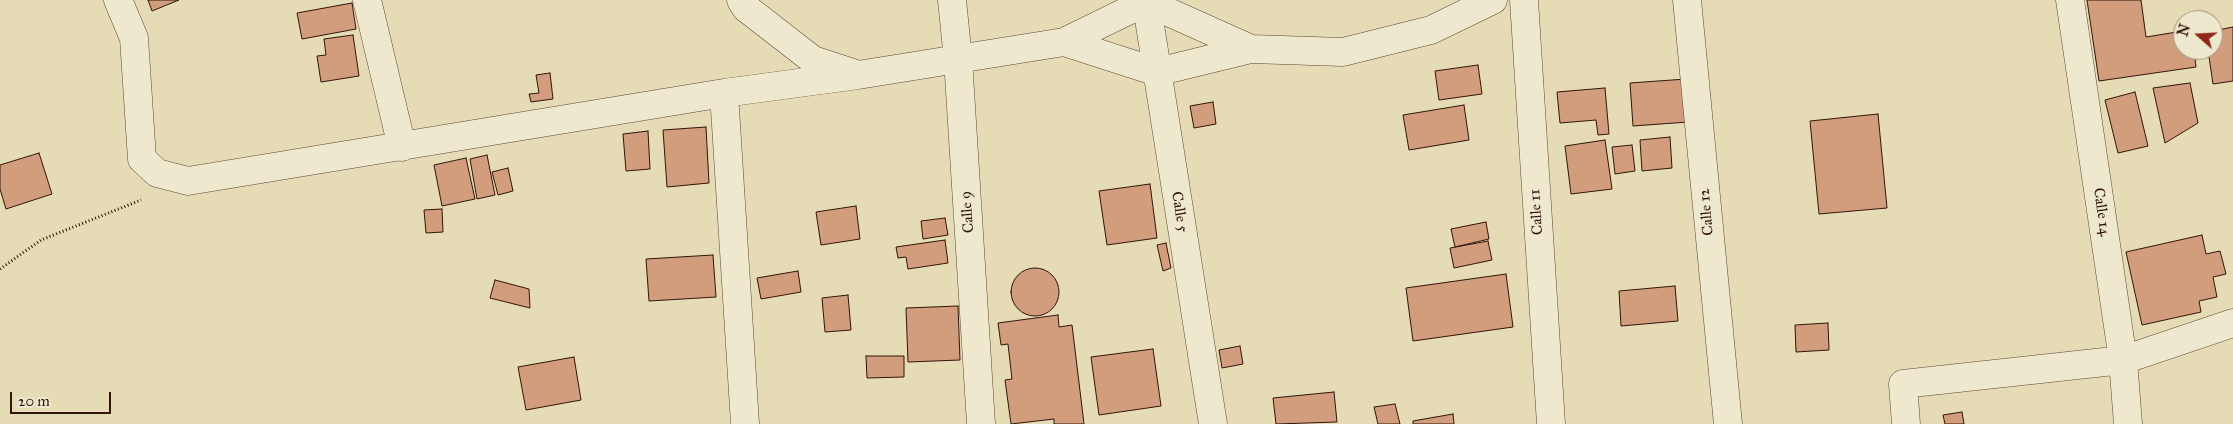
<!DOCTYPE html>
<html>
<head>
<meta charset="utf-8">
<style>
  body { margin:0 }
  #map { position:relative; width:2233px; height:424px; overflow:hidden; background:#e5dbb5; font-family:"IM FELL Great Primer",serif }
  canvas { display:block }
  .north { position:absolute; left:2173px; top:10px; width:50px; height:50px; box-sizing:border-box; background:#eee8cf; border:1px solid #a39380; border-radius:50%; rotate:289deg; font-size:14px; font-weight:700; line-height:20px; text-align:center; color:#321409 }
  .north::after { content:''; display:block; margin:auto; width:18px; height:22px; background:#8f2418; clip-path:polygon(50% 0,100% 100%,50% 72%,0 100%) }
  .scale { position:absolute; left:10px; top:392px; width:101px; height:22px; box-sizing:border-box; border:2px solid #321409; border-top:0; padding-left:6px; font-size:15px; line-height:18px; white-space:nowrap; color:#321409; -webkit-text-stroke:4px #eee8cf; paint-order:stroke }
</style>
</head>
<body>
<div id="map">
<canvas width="2233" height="424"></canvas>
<div class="north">N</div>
<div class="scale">20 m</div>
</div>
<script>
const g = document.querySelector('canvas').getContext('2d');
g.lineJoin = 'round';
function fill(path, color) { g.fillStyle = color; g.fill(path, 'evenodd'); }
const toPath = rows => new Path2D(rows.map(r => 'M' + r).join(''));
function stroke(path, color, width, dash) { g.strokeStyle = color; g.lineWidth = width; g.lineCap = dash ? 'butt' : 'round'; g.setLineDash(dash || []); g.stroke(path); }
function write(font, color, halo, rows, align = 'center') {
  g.font = font + ' "IM FELL Great Primer",serif'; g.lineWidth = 4; g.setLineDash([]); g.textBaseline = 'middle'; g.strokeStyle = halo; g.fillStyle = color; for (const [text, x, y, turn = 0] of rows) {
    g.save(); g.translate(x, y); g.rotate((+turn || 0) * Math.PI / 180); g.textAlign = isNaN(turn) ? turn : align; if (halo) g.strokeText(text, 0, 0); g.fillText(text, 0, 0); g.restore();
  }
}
const building = toPath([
  [148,0,179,0,152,11,148,0],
  [2087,0,2141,0,2146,37,2183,31,2183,50,2194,50,2196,67,2099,81,2087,0],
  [352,3,356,29,302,39,297,13,352,3],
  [2233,27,2233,81,2213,84,2208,50,2213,50,2213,31,2233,27],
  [353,35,359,76,321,82,317,56,326,55,324,39,353,35],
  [1478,65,1482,94,1439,100,1435,71,1478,65],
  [550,73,553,99,531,102,529,94,539,93,536,75,550,73],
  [1686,79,1688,122,1633,126,1630,83,1686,79],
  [2190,83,2198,123,2165,143,2153,88,2190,83],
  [1605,88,1609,134,1598,135,1596,120,1560,123,1557,92,1605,88],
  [2135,92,2148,146,2118,153,2105,100,2135,92],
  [1213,102,1216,124,1194,128,1190,106,1213,102],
  [1464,105,1469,140,1409,150,1403,115,1464,105],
  [1878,114,1887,208,1819,214,1810,121,1878,114],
  [706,127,709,183,667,187,663,130,706,127],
  [648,131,650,169,626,171,623,134,648,131],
  [1670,137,1672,168,1642,171,1640,140,1670,137],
  [1605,140,1612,189,1571,194,1565,146,1605,140],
  [1632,145,1635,171,1615,174,1612,147,1632,145],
  [39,153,52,194,6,209,0,189,0,165,39,153],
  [487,155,495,195,477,199,470,159,487,155],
  [466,158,475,199,442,206,434,165,466,158],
  [508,168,513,191,498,195,492,172,508,168],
  [1150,184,1157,238,1107,245,1099,191,1150,184],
  [856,206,860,239,821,245,816,212,856,206],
  [442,209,443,232,426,233,424,210,442,209],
  [945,218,948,235,923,239,921,221,945,218],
  [1486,222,1489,239,1455,247,1451,229,1486,222],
  [2202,235,2206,254,2220,251,2226,274,2213,277,2217,297,2199,301,2201,312,2142,325,2126,252,2202,235],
  [945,240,948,263,908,269,906,257,898,258,896,247,945,240],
  [1488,241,1492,260,1454,268,1450,248,1488,241],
  [1166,243,1171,268,1163,271,1157,245,1166,243],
  [713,255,716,297,649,301,646,259,713,255],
  '1011 292a24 24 0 1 1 48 0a24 24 0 1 1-48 0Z',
  [798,271,801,292,761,299,757,278,798,271],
  [1506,274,1513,327,1413,341,1406,288,1506,274],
  [495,280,529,289,530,308,490,298,495,280],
  [1675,286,1678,321,1621,326,1619,291,1675,286],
  [848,295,851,330,825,332,822,298,848,295],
  [958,306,960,360,908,362,906,308,958,306],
  [1058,315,1059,327,1072,325,1084,424,1054,424,1054,419,1011,424,1005,380,1012,379,1008,344,1001,345,998,323,1058,315],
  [1828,323,1829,350,1796,352,1795,325,1828,323],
  [1240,346,1243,364,1222,368,1219,350,1240,346],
  [1153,349,1161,406,1099,415,1091,357,1153,349],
  [866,356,904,356,904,377,867,378,866,356],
  [574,357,581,400,526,410,518,367,574,357],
  [1334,392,1337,422,1276,424,1273,398,1334,392],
  [1395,404,1400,424,1378,424,1374,407,1395,404],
  [1962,412,1964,424,1945,424,1943,415,1962,412],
  [1453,414,1454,424,1413,424,1413,421,1453,414]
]);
const path = toPath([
  [0,269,41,240,141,200]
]);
const street = toPath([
  [118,0,134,38,142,159,157,173,188,181,724,93,858,75,1064,42,1146,2,1251,49],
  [367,0,402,147],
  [741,0,746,8,813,60,853,73],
  [952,0,958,59,981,424],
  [1146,0,1213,424],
  [1524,0,1551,424],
  [1687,0,1728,424],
  [2070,0,2123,360,2128,424],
  [1064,42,1157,72,1251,49,1343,52,1431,30,1493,0],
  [724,93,745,424],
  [1906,424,1903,384,2123,360,2233,323]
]);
const streetNames = [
  ["Calle 9",968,212,-94],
  ["Calle 5",1179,212,81],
  ["Calle 11",1537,212,-94],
  ["Calle 12",1707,212,-95],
  ["Calle 14",2101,212,82]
];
fill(building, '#d19d7d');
stroke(building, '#321409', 1);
stroke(street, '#5f4634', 29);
stroke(path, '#321409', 3, [1, 2.5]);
stroke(street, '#eee8cf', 28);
write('15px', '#321409', '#eee8cf', streetNames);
</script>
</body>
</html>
